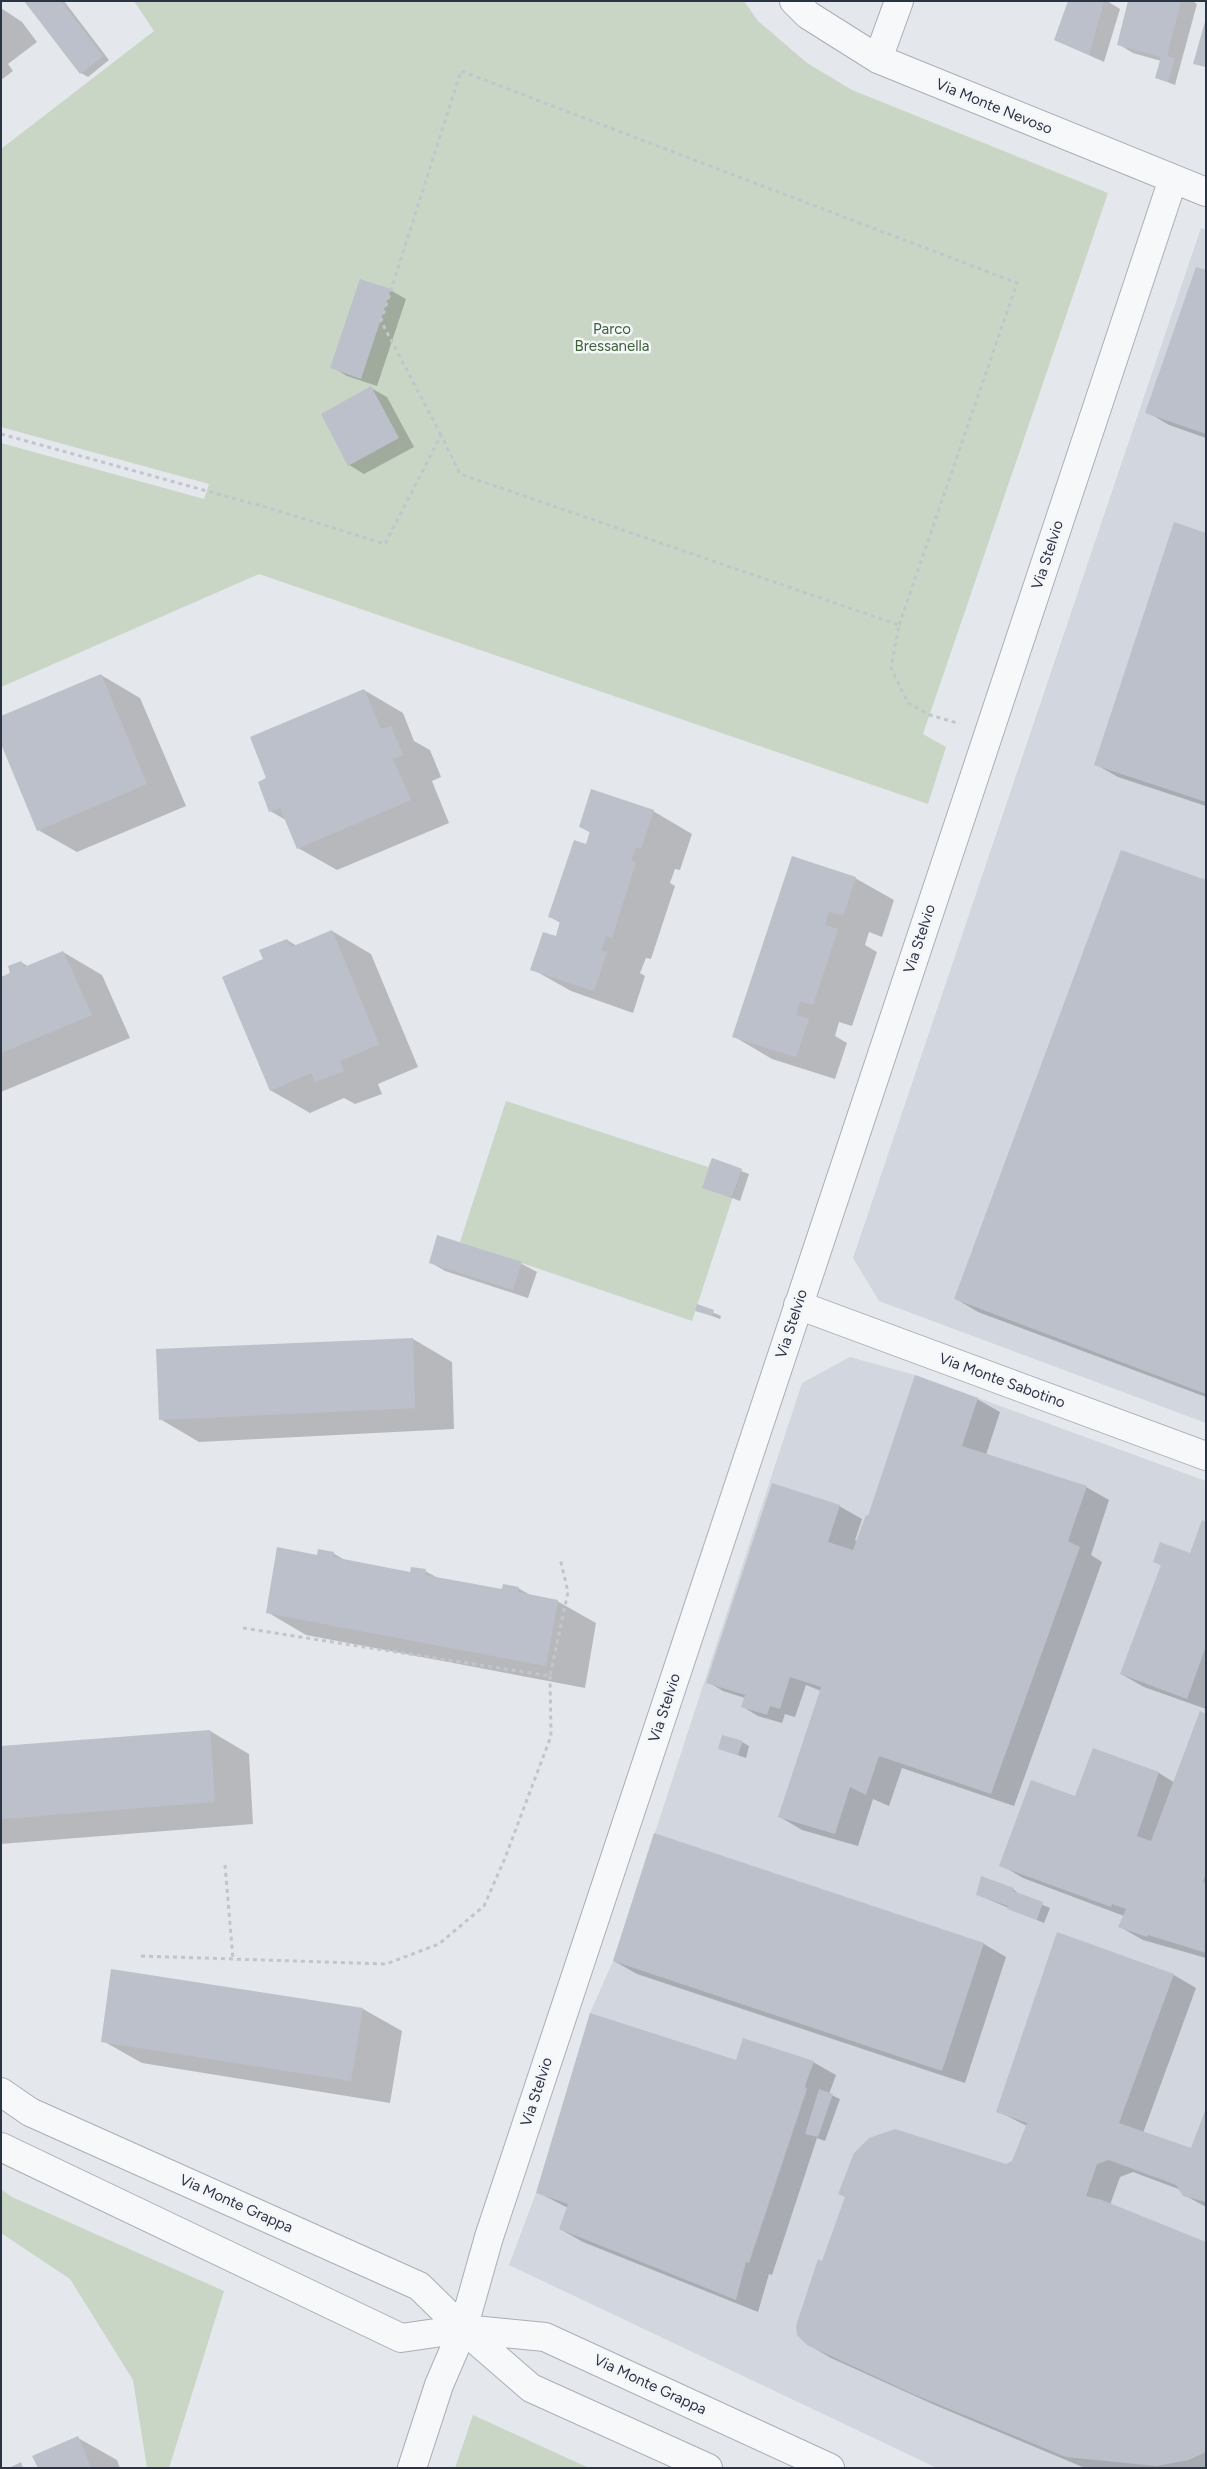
<!DOCTYPE html>
<html>
<head>
<meta charset="utf-8">
<style>
  body { margin:0 }
  #map { position:relative; width:1207px; height:2469px; overflow:hidden; background:#e4e7ec; font-family:Figtree,sans-serif }
  canvas { display:block }
  .frame { position:absolute; inset:0; border:2px solid #2b3445; pointer-events:none }
</style>
</head>
<body>
<div id="map">
<canvas width="1207" height="2469"></canvas>
<div class="frame"></div>
</div>
<script>
const g = document.querySelector('canvas').getContext('2d');
g.lineJoin = 'round';
function fill(path, color) { g.fillStyle = color; g.fill(path, 'evenodd'); }
const toPath = rows => new Path2D(rows.map(r => 'M' + r).join(''));
function stroke(path, color, width, dash) { g.strokeStyle = color; g.lineWidth = width; g.lineCap = dash ? 'butt' : 'round'; g.setLineDash(dash || []); g.stroke(path); }
function write(font, color, halo, rows, align = 'center') {
  g.font = font + ' Figtree,sans-serif'; g.lineWidth = 5; g.setLineDash([]); g.textBaseline = 'middle'; g.strokeStyle = halo; g.fillStyle = color; for (const [text, x, y, turn = 0] of rows) {
    g.save(); g.translate(x, y); g.rotate((+turn || 0) * Math.PI / 180); g.textAlign = isNaN(turn) ? turn : align; if (halo) g.strokeText(text, 0, 0); g.fillText(text, 0, 0); g.restore();
  }
}
const built = toPath([
  [1201,228,1206,230,1206,1423,879,1301,853,1258],
  [850,1357,915,1375,1206,1481,1206,2468,937,2468,509,2265,536,2193,590,2013,613,1961,802,1383]
]);
const green = toPath([
  [134,1,744,1,758,21,807,63,852,90,1108,193,923,734,946,747,928,804,259,574,1,687,1,443,204,499,209,484,1,427,1,149,154,31],
  [506,1101,708,1167,712,1158,742,1169,692,1321,460,1242],
  [1,2189,12,2197,224,2291,169,2468,147,2468,133,2380,70,2279,1,2233],
  [473,2415,589,2468,455,2468]
]);
const shadow = toPath([
  [26,1,64,1,109,60,88,77,81,73],
  [1069,1,1107,1,1120,9,1104,62,1055,40],
  [1129,1,1192,1,1197,4,1175,85,1156,78,1161,61,1133,53,1118,44],
  [1,8,22,22,37,42,8,64,13,71,1,80],
  [1206,272,1206,438,1169,425,1147,412],
  [390,290,406,299,377,386,347,376,332,367],
  [371,388,387,397,414,447,364,474,349,465],
  [1206,534,1206,806,1118,777,1095,764],
  [101,675,140,698,186,806,77,852,38,830],
  [364,690,403,713,414,741,430,750,441,777,432,781,449,823,337,870,298,848,286,820,270,811,268,778],
  [653,811,692,834,680,870,675,869,670,883,675,886,651,959,646,958,640,973,645,976,633,1013,571,991,532,969,557,938,561,923,550,917,587,846,591,833,580,827],
  [792,857,855,878,894,900,882,937,869,932,865,945,877,952,852,1026,839,1022,835,1036,847,1043,835,1079,772,1059,733,1036],
  [1206,882,1206,1397,978,1312,956,1299],
  [332,931,371,954,418,1067,378,1084,382,1094,355,1104,344,1098,310,1113,270,1090,265,960,287,940,297,946],
  [63,952,102,975,130,1038,1,1092,1,978,12,974,21,962,29,967],
  [712,1160,749,1174,740,1201,703,1187],
  [430,1262,522,1264,537,1272,528,1298,445,1271],
  [698,1306,721,1316,720,1319,696,1310],
  [413,1339,452,1362,454,1429,199,1442,160,1419],
  [977,1399,1000,1412,986,1455,1086,1487,1109,1500,1091,1555,1102,1562,1014,1806,902,1768,889,1806,873,1799,858,1846,802,1830,780,1817,821,1691,806,1685,795,1717,785,1714,782,1723,758,1716,743,1707,745,1698,723,1691,708,1682,839,1506,862,1519,855,1540,857,1541,869,1517],
  [1206,1523,1206,1709,1144,1687,1121,1674,1162,1566,1155,1561,1190,1554],
  [333,1553,348,1562,411,1573,425,1571,440,1579,503,1591,518,1588,532,1596,557,1601,596,1623,585,1688,306,1635,267,1612,318,1556],
  [1206,1715,1206,1958,1143,1940,1120,1927,1124,1916,1023,1878,1001,1865,1076,1798,1094,1750,1159,1773,1175,1783],
  [210,1731,249,1754,253,1824,1,1844,1,1747],
  [742,1742,749,1746,746,1758,720,1749],
  [655,1835,984,1944,1006,1957,965,2083,637,1974,614,1961],
  [1013,1889,1020,1895,1050,1908,1044,1923,978,1895],
  [1174,1975,1196,1988,1143,2133,1192,2150,1206,2111,1206,2207,1184,2195,1181,2190,1133,2172,1120,2177,1110,2205,1206,2243,1206,2468,1085,2468,937,2406,831,2358,807,2344,822,2263,1013,2162,1027,2126,997,2111],
  [363,2009,402,2031,390,2103,142,2063,103,2041],
  [737,2062,813,2062,836,2075,829,2094,840,2099,825,2141,817,2138,772,2275,769,2274,758,2312,583,2242,560,2229,568,2208,537,2192],
  [78,2438,117,2460,120,2468,39,2468]
]);
const building = toPath([
  [24,1,61,1,103,56,80,74],
  [1068,1,1104,1,1089,55,1054,40],
  [1128,1,1181,1,1167,56,1175,58,1168,82,1155,78,1161,57,1117,45],
  [1206,18,1206,67,1193,64],
  [1196,267,1206,270,1206,434,1145,413],
  [360,279,391,289,361,379,330,368],
  [371,386,399,438,348,466,321,414],
  [1174,522,1206,533,1206,802,1094,765],
  [101,674,147,784,37,831,1,744,1,716],
  [364,689,381,729,391,726,403,755,393,759,411,800,297,849,280,808,269,812,258,782,266,778,250,737],
  [591,789,654,810,641,849,636,847,631,861,636,862,612,938,606,936,601,951,607,952,594,991,530,970,543,932,556,936,560,921,548,917,574,840,586,844,590,831,579,827],
  [1121,850,1206,880,1206,1394,954,1299],
  [792,856,856,877,843,916,829,911,825,925,838,929,813,1005,800,1001,796,1015,809,1019,796,1057,732,1037],
  [332,930,379,1044,340,1061,344,1071,315,1082,311,1073,270,1091,222,977,263,959,259,950,287,939,291,947],
  [63,951,92,1015,1,1053,1,977,10,973,8,966,21,961,24,967],
  [712,1158,742,1169,732,1198,702,1188],
  [437,1235,522,1262,513,1290,429,1263],
  [697,1304,714,1310,712,1316,695,1311],
  [413,1338,415,1408,159,1420,156,1349],
  [915,1375,978,1398,962,1446,1087,1486,1068,1541,1080,1547,991,1794,879,1756,866,1795,850,1787,835,1834,778,1817,821,1687,790,1677,780,1709,770,1706,767,1715,741,1707,745,1695,706,1683,772,1483,840,1505,828,1542,853,1550,866,1515,868,1516],
  [1202,1520,1206,1522,1206,1646,1187,1699,1120,1674,1161,1565,1153,1562,1160,1542,1190,1553],
  [277,1547,317,1555,318,1549,334,1552,333,1557,410,1572,411,1567,426,1569,425,1575,502,1589,503,1584,519,1587,518,1592,558,1600,546,1666,266,1613],
  [1200,1711,1206,1714,1206,1873,1203,1882,1206,1883,1206,1953,1148,1935,1147,1937,1118,1927,1126,1909,1112,1904,1111,1907,999,1866,1031,1780,1075,1796,1093,1748,1159,1772,1137,1836,1151,1841],
  [210,1730,215,1802,1,1819,1,1746],
  [722,1735,743,1741,738,1755,718,1749],
  [654,1833,984,1943,942,2071,613,1961],
  [981,1876,1014,1888,1013,1891,1043,1902,1037,1920,1007,1909,1008,1906,976,1895],
  [1057,1932,1174,1974,1119,2123,1191,2148,1206,2108,1206,2202,1183,2196,1176,2185,1109,2160,1097,2164,1086,2196,1102,2200,1206,2242,1206,2452,1189,2460,1156,2466,1066,2457,913,2394,807,2345,797,2335,796,2326,818,2259,822,2261,845,2197,838,2194,854,2153,869,2138,895,2129,1006,2164,1012,2161,1027,2123,996,2112],
  [111,1969,363,2008,351,2081,101,2042],
  [590,2013,736,2060,743,2038,814,2061,805,2086,807,2089,749,2263,746,2262,736,2300,559,2229,568,2204,536,2193],
  [819,2089,833,2094,818,2137,805,2134],
  [78,2436,91,2468,38,2468,32,2456],
  [21,2462,23,2468,9,2468]
]);
const path = toPath([
  [1,434,272,509,385,544,441,435,460,474,899,625,891,668,908,703,930,715,957,723],
  [441,435,381,321,461,71,1017,283,899,625],
  [243,1628,550,1676,568,1592,560,1558],
  [225,1865,233,1959],
  [141,1956,386,1964,439,1944,484,1906,505,1858,551,1736,550,1676]
]);
const minor = toPath([
  [794,1,808,15,878,59,1206,192],
  [878,59,899,1],
  [798,1305,1206,1456],
  [1,2092,30,2112,419,2286,463,2329,531,2388,708,2468],
  [1,2147,401,2338,463,2329,545,2337,830,2468],
  [412,2468,439,2385,463,2329,489,2237,1173,179]
]);
const streetNames = [
  ["Via Monte Nevoso",994,107,22],
  ["Via Stelvio",1048,555,-72],
  ["Via Stelvio",920,939,-72],
  ["Via Stelvio",792,1324,-72],
  ["Via Monte Sabotino",1002,1381,20],
  ["Via Stelvio",665,1708,-72],
  ["Via Stelvio",537,2092,-72],
  ["Via Monte Grappa",236,2204,24],
  ["Via Monte Grappa",650,2385,25]
];
const parkNames = [
  ["Parco",612,330],
  ["Bressanella",612,347]
];
fill(built, '#d2d6de');
fill(green, '#c9d6c5');
fill(shadow, '#0003');
fill(building, '#bbc0ca');
stroke(minor, '#a9aeb7', 30);
stroke(path, '#c2c5cb', 3, [4, 4]);
stroke(minor, '#f7f8fa', 28);
write('15px', '#2b3445', '#f4f6f9', streetNames);
write('15px', '#3f6138', '#f4f6f9', parkNames);
</script>
</body>
</html>
